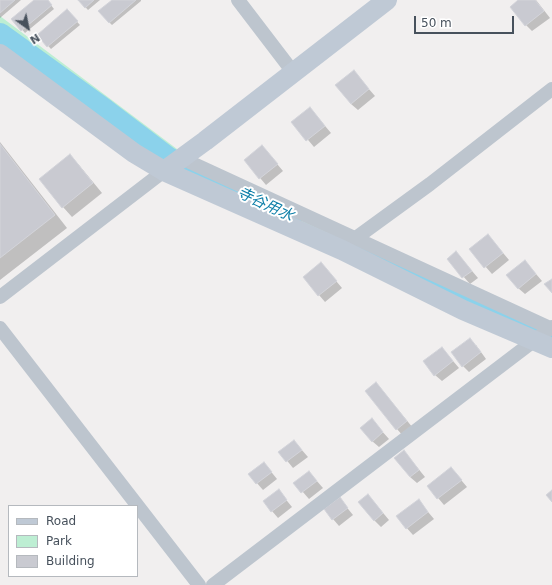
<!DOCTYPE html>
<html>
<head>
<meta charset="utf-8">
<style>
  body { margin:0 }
  #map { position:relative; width:552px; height:585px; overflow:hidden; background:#f1efef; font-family:"DejaVu Sans",sans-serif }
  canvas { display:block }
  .legend { position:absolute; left:8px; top:505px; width:130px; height:72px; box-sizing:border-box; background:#fff; border:1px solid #b5b9be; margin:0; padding:5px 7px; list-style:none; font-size:12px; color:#47515c }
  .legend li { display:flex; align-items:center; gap:8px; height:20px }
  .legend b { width:20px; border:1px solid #b5b9be }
  .north { position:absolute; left:8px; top:8px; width:40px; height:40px; -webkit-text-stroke:3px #fff; paint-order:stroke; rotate:147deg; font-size:11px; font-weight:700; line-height:16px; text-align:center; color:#47515c }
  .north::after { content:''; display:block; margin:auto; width:14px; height:18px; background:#47515c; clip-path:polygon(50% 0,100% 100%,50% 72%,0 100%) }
  .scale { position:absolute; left:414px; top:16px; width:100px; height:18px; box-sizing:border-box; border:2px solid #47515c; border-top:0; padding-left:5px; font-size:12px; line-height:14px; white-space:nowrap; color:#47515c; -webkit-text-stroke:3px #fff; paint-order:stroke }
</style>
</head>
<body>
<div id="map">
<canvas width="552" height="585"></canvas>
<ul class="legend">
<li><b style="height:5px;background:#bfc9d5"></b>Road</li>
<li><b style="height:11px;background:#bdeed3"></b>Park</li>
<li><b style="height:11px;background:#c9cad1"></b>Building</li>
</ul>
<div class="north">N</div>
<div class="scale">50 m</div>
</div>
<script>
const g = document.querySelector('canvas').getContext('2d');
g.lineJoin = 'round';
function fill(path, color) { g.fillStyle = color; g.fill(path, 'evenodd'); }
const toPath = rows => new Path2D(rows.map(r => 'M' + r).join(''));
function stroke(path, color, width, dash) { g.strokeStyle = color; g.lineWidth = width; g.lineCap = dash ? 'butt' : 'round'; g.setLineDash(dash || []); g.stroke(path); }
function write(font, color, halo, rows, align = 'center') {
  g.font = font + ' "DejaVu Sans","Noto Sans JP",sans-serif'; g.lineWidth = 4; g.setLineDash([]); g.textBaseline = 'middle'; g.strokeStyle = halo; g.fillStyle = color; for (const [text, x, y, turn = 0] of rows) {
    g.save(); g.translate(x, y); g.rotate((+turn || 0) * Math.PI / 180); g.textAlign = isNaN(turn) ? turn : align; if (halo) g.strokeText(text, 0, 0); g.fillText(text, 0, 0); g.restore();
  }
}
const green = toPath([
  [0,16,185,155,552,329,552,349,164,171,0,54]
]);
const shadow = toPath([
  [0,0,21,0,0,18],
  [35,0,47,0,54,9,25,33,13,19],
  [79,0,100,0,88,10],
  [113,0,141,0,141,1,112,25,109,22],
  [520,0,536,0,550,18,532,31,526,25],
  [70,14,80,25,51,49,38,35],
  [354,72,375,96,358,110,351,104],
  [310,108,331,133,314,147,293,122],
  [0,142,67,228,0,280],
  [262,146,283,171,266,185,245,160],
  [70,155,79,165,102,193,72,217,63,207],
  [488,235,509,260,492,274,470,249],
  [456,252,478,278,470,284,448,259],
  [525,261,542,281,525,294,518,288],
  [321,263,342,288,325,302,319,295],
  [476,345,486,359,469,372,463,366],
  [442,348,459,368,442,381,435,375],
  [382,390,413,428,403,436,397,429],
  [372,420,389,439,379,447,372,441],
  [294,441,308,457,293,468,280,452],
  [404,451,425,477,417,483,410,477],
  [264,463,277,479,263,490,249,474],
  [451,468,467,487,444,505,428,486],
  [309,472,323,488,309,499,295,483],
  [279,491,292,507,278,518,272,511],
  [340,499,353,515,339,526,333,519],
  [418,500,434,519,413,535,397,517],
  [374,502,389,520,381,527,374,520]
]);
const river = toPath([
  [0,35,105,111,167,158,184,168,290,217],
  [344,241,552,338]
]);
const building = toPath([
  [0,0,15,0,0,13,0,0],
  [34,0,48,0,52,5,21,31,11,19,34,0],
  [78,0,94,0,85,8,78,0],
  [112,0,136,0,109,23,98,11,112,0],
  [518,0,535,0,544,11,525,26,510,7,518,0],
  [67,9,78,21,47,47,37,35,67,9],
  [354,70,369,89,351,104,335,85,354,70],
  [310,107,325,126,306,141,291,122,310,107],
  [0,144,55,215,0,258,0,144],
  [262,145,278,164,259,179,244,160,262,145],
  [70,154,93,183,62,208,39,179,70,154],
  [488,234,503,253,484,268,469,249,488,234],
  [456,251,472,271,462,278,447,259,456,251],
  [525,260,536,274,518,289,506,275,525,260],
  [321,262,337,281,318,296,303,277,321,262],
  [552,279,552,293,544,284,552,279],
  [470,338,481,352,462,367,451,352,470,338],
  [442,347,453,361,434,376,423,361,442,347],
  [376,382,407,421,396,430,365,391,376,382],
  [372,418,383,432,372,442,360,428,372,418],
  [294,440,302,450,286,462,278,452,294,440],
  [404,450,419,470,410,477,394,458,404,450],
  [264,462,272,472,256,484,248,474,264,462],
  [451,467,462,480,437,499,427,486,451,467],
  [309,471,317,481,301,493,293,483,309,471],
  [279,489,287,500,271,512,263,501,279,489],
  [552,490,552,502,546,495,552,490],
  [368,494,383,513,374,521,358,502,368,494],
  [340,497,348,508,332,520,324,509,340,497],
  [419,499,428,512,406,529,396,516,419,499]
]);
const street = toPath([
  [238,0,293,72],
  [181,158,552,329],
  [349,243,430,184,552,89],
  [0,297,164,171],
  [0,328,199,585],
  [213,585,552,327]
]);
const secondary = toPath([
  [0,54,134,153,164,171,342,250,463,310,552,348],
  [164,171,205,141,387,0]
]);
const waterNames = [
  ["寺谷用水",265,205,25]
];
fill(green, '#bdeed3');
fill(shadow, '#0003');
stroke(river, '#8bd2eb', 24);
fill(building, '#c9cad1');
stroke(building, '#d3d4da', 1);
stroke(street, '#bdc5ce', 14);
stroke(secondary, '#bfc9d5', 20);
write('italic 15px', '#0e7fa8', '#fff', waterNames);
</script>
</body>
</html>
